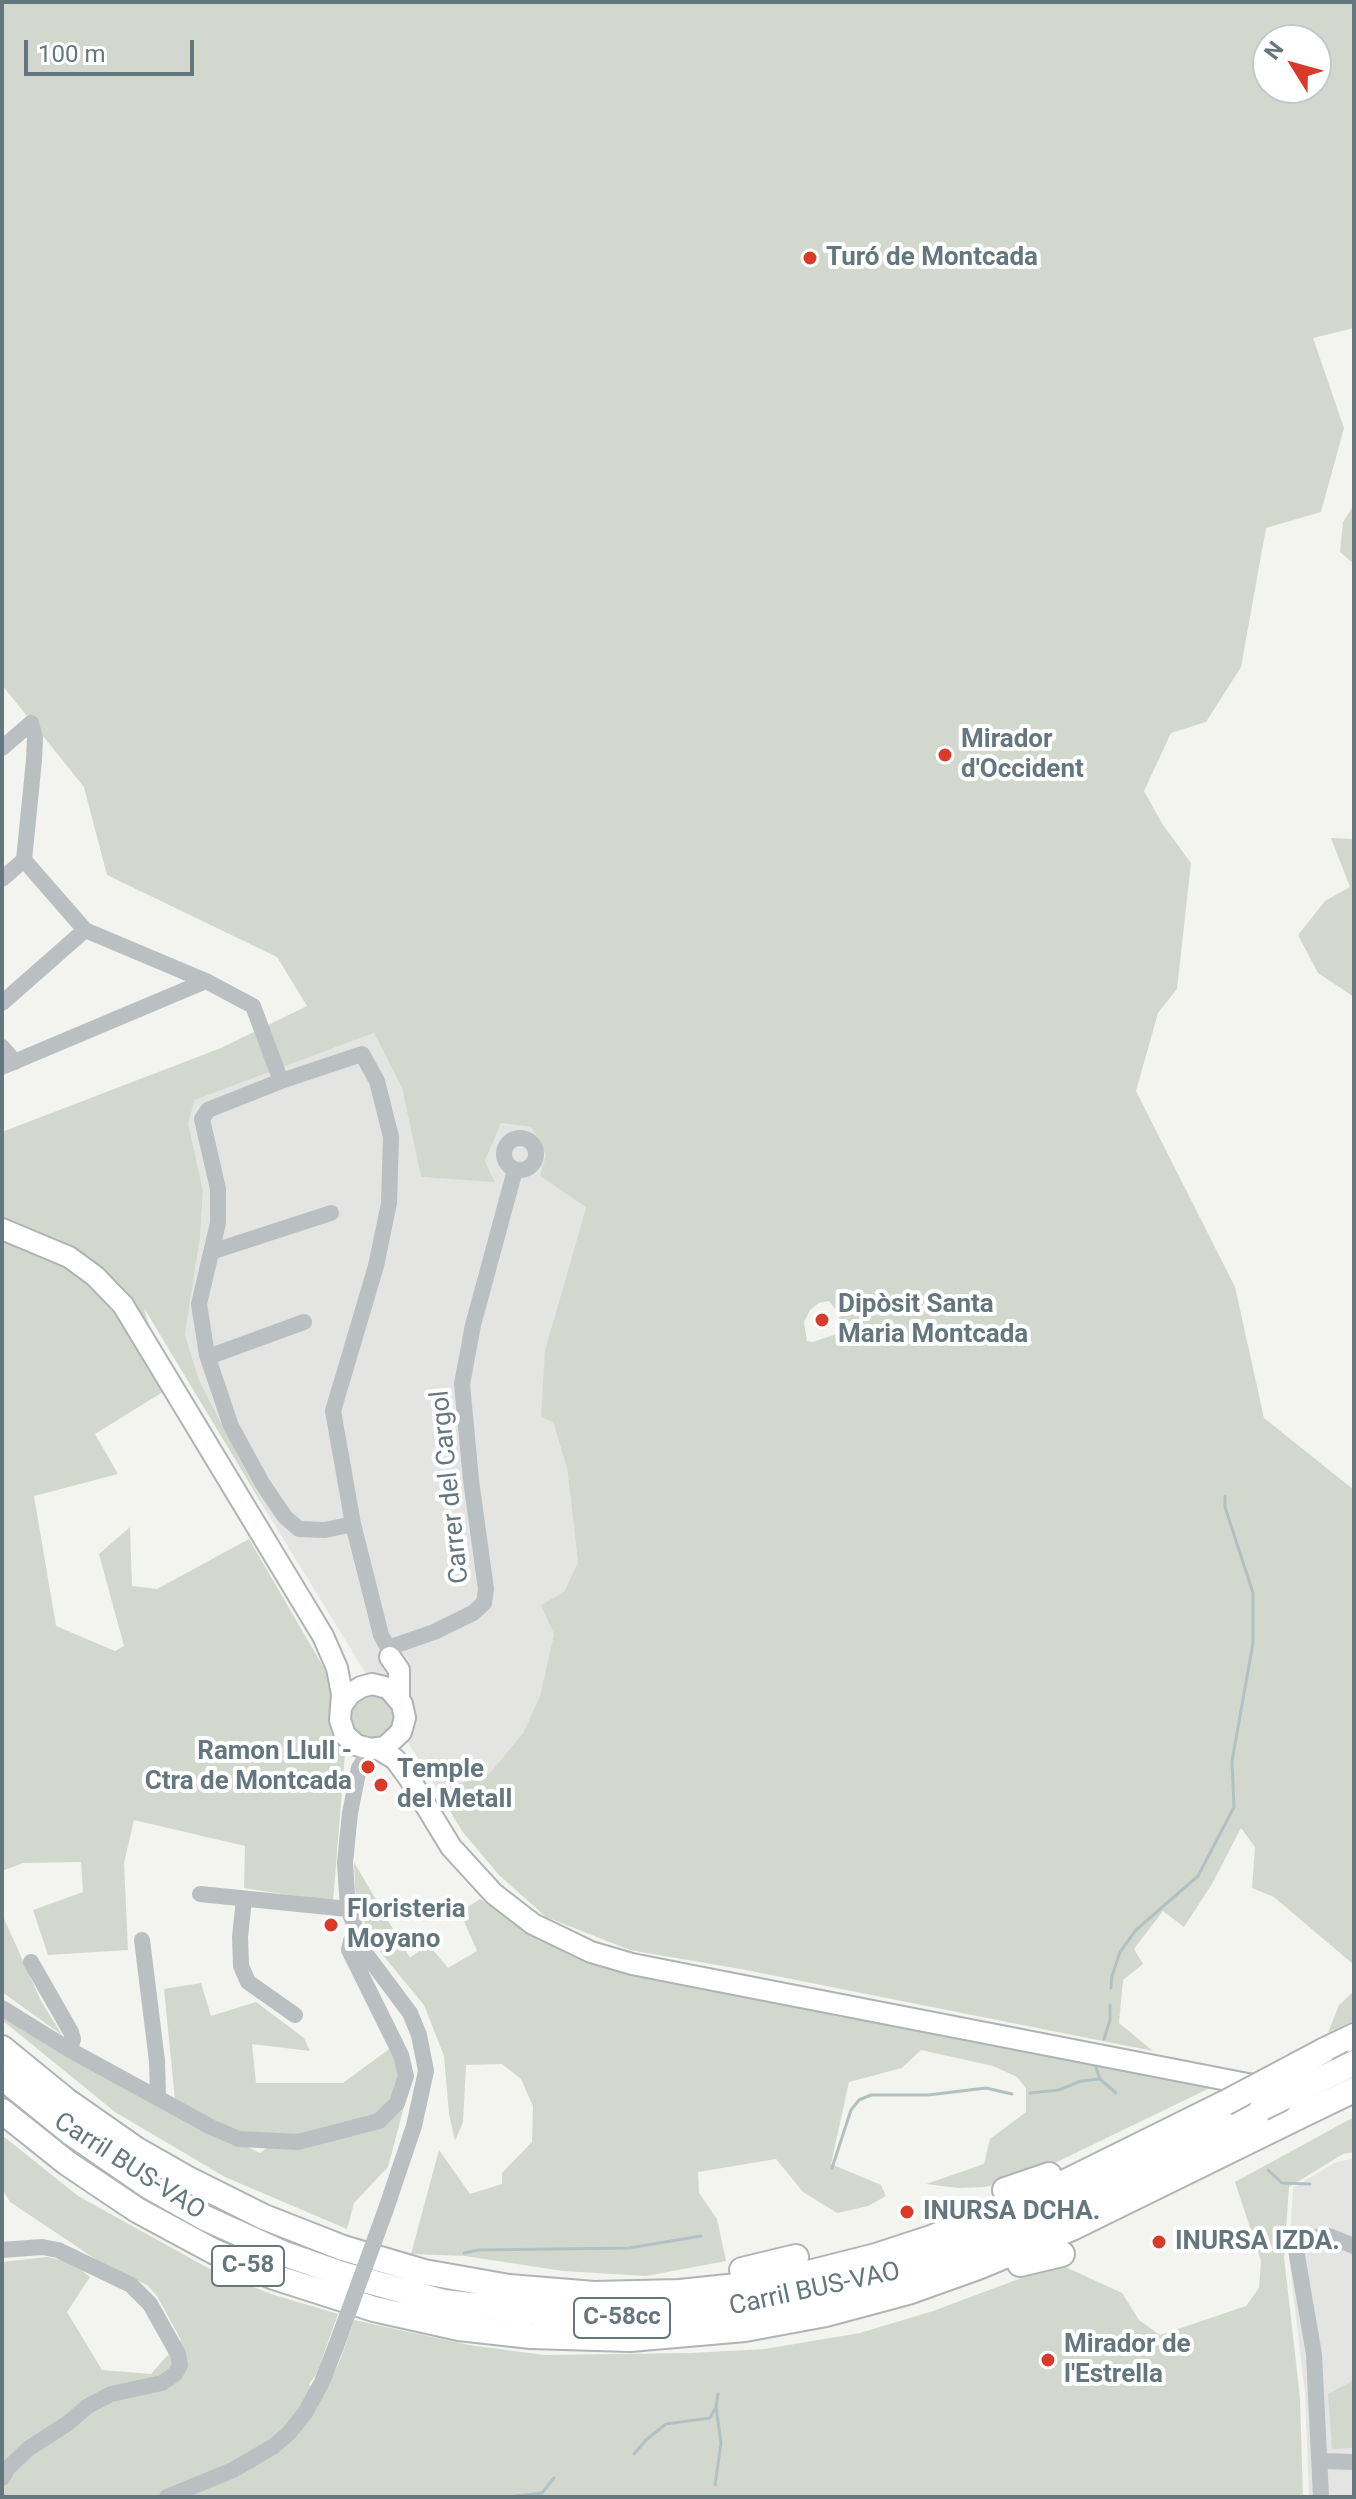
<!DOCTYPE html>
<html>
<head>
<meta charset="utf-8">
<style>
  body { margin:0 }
  #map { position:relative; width:1356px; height:2499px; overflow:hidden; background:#f3f3ef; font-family:Roboto,sans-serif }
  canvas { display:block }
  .frame { position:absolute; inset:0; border:4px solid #64777f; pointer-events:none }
  .north { position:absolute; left:1252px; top:24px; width:80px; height:80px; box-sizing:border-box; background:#fff; border:2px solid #c1c9cc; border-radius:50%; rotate:307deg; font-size:22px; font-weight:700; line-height:32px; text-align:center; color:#64777f }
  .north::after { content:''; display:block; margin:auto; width:28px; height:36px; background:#d93a2a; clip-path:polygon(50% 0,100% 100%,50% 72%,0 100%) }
  .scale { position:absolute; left:24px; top:40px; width:170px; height:36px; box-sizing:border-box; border:4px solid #64777f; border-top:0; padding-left:10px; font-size:24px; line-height:28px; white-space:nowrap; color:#64777f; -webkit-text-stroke:6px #fff; paint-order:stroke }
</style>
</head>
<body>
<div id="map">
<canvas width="1356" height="2499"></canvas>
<div class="frame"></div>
<div class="north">N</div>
<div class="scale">100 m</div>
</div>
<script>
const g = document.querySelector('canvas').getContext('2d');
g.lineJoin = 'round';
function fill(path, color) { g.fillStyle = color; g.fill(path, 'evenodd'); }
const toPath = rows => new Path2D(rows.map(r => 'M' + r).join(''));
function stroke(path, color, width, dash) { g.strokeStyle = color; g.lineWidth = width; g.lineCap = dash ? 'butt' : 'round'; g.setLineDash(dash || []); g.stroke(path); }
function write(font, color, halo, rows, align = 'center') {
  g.font = font + ' Roboto,sans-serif'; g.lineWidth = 8; g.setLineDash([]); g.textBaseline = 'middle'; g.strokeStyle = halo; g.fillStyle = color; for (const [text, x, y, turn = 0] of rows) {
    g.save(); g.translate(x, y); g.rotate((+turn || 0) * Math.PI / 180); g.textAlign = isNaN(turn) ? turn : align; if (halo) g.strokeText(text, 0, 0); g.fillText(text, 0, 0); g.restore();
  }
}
const built = toPath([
  [374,1033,402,1088,421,1177,495,1181,485,1161,501,1123,531,1127,546,1155,541,1176,586,1206,545,1350,553,1422,567,1468,578,1562,564,1592,540,1696,523,1733,490,1773,438,1791,268,1514,199,1380,185,1333,200,1238,203,1191,187,1123,195,1100],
  [1354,2158,1354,2497,1309,2497,1305,2393,1289,2259,1293,2188,1334,2163]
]);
const green = toPath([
  [2,2,1354,2,1354,328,1313,338,1344,428,1321,512,1266,528,1241,667,1206,722,1171,733,1144,791,1163,825,1191,863,1177,989,1158,1013,1136,1091,1235,1287,1264,1418,1354,1490,1354,1965,1274,1897,1252,1888,1255,1847,1241,1828,1212,1884,1184,1927,1163,1911,1134,1949,1143,1964,1123,1980,1119,2023,1153,2051,746,1970,630,1950,546,1917,499,1875,462,1831,438,1791,490,1773,523,1733,540,1696,554,1634,541,1605,564,1592,578,1562,567,1468,553,1422,541,1417,545,1350,586,1207,540,1176,546,1155,531,1127,501,1123,485,1161,495,1182,421,1177,402,1088,374,1033,195,1100,188,1123,203,1191,200,1238,185,1334,199,1380,268,1514,144,1308,166,1390,95,1434,118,1474,34,1496,56,1626,115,1651,124,1646,99,1554,130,1527,132,1586,157,1589,249,1539,324,1668,337,1699,346,1741,333,1902,244,1888,245,1846,134,1820,124,1863,128,1950,48,1955,33,1910,83,1892,81,1862,23,1863,2,1871,2,1132,221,1048,307,1006,277,957,107,875,84,787,2,685],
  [1268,40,1316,40,1316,88,1268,88],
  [829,1301,840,1315,836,1334,813,1342,807,1341,804,1322,810,1310,819,1303],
  [1354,505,1354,564,1340,552,1343,522],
  [1331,838,1354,839,1354,997,1318,973,1298,935,1325,901,1350,887],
  '351 1718a22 22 0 1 1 44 0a22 22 0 1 1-44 0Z',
  [354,1862,410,1958,428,1944,448,1968,477,1951,460,1912,480,1899,555,1948,639,1974,787,2003,839,2017,869,2020,1212,2087,1030,2175,985,2187,958,2188,926,2184,984,2164,990,2139,1026,2112,1026,2088,1017,2077,993,2066,921,2050,902,2068,849,2082,831,2164,881,2185,886,2196,868,2206,837,2213,803,2192,776,2159,698,2172,699,2193,717,2219,726,2261,646,2276,563,2271,465,2256,411,2254,439,2150,470,2194,502,2184,502,2173,532,2142,533,2106,521,2079,502,2064,466,2065,463,2122,455,2141,449,2114,444,2056,424,2005,381,1953,356,1907],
  [2,1914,41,2001,62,2035,2,1992],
  [201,1983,211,2016,256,2002,304,2038,310,2051,252,2044,256,2083,343,2083,392,2047,412,2076,388,2167,354,2203,347,2229,225,2177,115,2112,2,2020,2,2016,114,2082,260,2153,268,2147,175,2100,164,1989],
  [1354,1991,1354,2020,1328,2033,1339,2005],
  [1354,2117,1354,2152,1343,2154,1289,2187,1284,2257,1300,2398,1303,2497,2,2497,2,2262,47,2257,73,2263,90,2277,67,2312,102,2370,151,2374,181,2340,157,2296,147,2285,103,2264,10,2202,2,2189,2,2135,78,2196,208,2268,271,2294,338,2314,317,2373,309,2384,320,2399,339,2363,354,2320,469,2345,544,2355,691,2353,765,2349,860,2333,933,2311,1059,2264,1122,2293,1139,2320,1160,2335,1246,2306,1259,2288,1261,2261,1235,2182],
  [1354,2380,1354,2448,1332,2449,1328,2394]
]);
const stream = toPath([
  [1111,1988,1112,1976,1120,1952,1136,1930,1198,1876,1234,1807,1232,1761,1253,1643,1253,1593,1225,1507,1225,1496],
  [1104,2039,1110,2020,1110,2005],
  [1095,2065,1100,2079,1116,2093],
  [1030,2093,1059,2090,1081,2081,1100,2079],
  [832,2168,851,2110,859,2100,871,2095,928,2095,986,2088,1012,2094],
  [1268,2170,1282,2183,1310,2184],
  [464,2253,478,2250,629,2248,701,2236],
  [634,2454,646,2440,666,2424,710,2418,716,2407],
  [715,2485,721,2443,716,2407,718,2394],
  [508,2497,542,2493,554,2478]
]);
const minor = toPath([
  [2,748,31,723,35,738,34,760,24,860,85,930,206,981,253,1006,281,1081],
  [2,879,24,860],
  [2,1003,85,930],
  [2,1047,15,1062],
  [2,1067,206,981],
  '504 1154a16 16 0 1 1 32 0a16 16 0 1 1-32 0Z',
  [211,1252,331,1213],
  [208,1357,304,1322],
  [353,1524,325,1530,299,1529,285,1517,262,1483,231,1426,207,1355,199,1304,218,1223,218,1189,202,1119,208,1110,281,1081,362,1054,377,1081,391,1137,389,1203,376,1266,333,1411,353,1524,381,1635,388,1648,434,1632,473,1613,484,1603,486,1589,471,1480,462,1384,473,1325,515,1170],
  [371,1749,359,1768,350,1813,345,1863,348,1909,366,1954,410,2013,419,2035,426,2071,414,2126,386,2209],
  [200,1894,348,1909],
  [244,1899,240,1937,241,1966,248,1982,295,2015],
  [142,1940,157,2061,158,2096],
  [31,1962,71,2032,73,2039,70,2050],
  [2,2008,70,2050,211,2127,239,2139,298,2142,379,2121,397,2103,406,2076,401,2055,349,1950,351,1941,356,1934],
  [2,2250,42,2247,58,2250,131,2285,150,2304,178,2354,180,2365,175,2374,162,2383,111,2394,88,2406,68,2423,28,2449,7,2469,2,2478],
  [1320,2461,1354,2462],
  [167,2497,233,2470,274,2446,289,2433,305,2413,322,2382,336,2346],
  [1321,2497,1314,2354,1295,2244,1302,2238,1329,2236,1354,2246]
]);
const major = toPath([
  [2,1229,69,1257,95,1276,123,1305,323,1636,337,1668,342,1694,340,1720,345,1735,356,1745,371,1749,385,1747,401,1732,405,1718,402,1704,388,1688,372,1684,361,1687,350,1694,342,1705],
  [390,1657,399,1670,399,1698],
  [378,1749,395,1759,409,1778,451,1847,494,1894,533,1924,591,1952,632,1964,698,1977,1263,2087]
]);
const highway = toPath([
  [2,2048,67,2101,137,2150,186,2178,264,2217,343,2248,424,2272,509,2287,594,2294,680,2292,737,2286,793,2277,876,2256,931,2238,1037,2196,1225,2103],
  [1323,2051,1354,2036],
  [2,2077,70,2132,150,2187,205,2218,282,2253,342,2274,444,2302,561,2315,624,2318,763,2305,804,2298,915,2267,1055,2212,1262,2108],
  [2,2111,67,2163,137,2210,213,2251,274,2277,374,2309,459,2328,531,2336,630,2339,745,2329,826,2314,908,2292,978,2267,1072,2228,1298,2117],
  [1005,2190,1049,2175],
  [1020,2264,1062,2254],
  [742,2270,796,2257]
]);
const minorBridge = toPath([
  [336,2346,386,2209]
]);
const highwayBridge = toPath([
  [1225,2103,1323,2051],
  [1262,2108,1354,2063],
  [1298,2117,1354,2090]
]);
const markers = [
  [810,258,8,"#d93a2a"],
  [945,755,8,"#d93a2a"],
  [822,1320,8,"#d93a2a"],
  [368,1767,8,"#d93a2a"],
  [381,1785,8,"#d93a2a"],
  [331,1925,8,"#d93a2a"],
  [907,2212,8,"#d93a2a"],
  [1159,2242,8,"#d93a2a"],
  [1048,2360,8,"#d93a2a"]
];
const shields = [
  [248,2266,72],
  [622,2318,96]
];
const shieldNames = [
  ["C-58",248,2266],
  ["C-58cc",622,2318]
];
const poiNames = [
  ["Turó de Montcada",826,258],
  ["Mirador",961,740],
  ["d'Occident",961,770],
  ["Dipòsit Santa",838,1305],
  ["Maria Montcada",838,1335],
  ["Ramon Llull -",352,1752,"right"],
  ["Ctra de Montcada",352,1782,"right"],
  ["Temple",397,1770],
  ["del Metall",397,1800],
  ["Floristeria",347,1910],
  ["Moyano",347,1940],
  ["INURSA DCHA.",923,2212],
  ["INURSA IZDA.",1175,2242],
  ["Mirador de",1064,2345],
  ["l'Estrella",1064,2375]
];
const streetNames = [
  ["Carrer del Cargol",451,1487,-96],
  ["Carril BUS-VAO",129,2167,33],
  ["Carril BUS-VAO",815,2290,-12]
];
fill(built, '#e4e4e3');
fill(green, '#d3d8cf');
stroke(stream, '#b1c1c3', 3);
stroke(major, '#aeb3b6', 24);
stroke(highway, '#afb4b6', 28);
stroke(minor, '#babfc1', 16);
stroke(major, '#fff', 20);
stroke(highway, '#fff', 24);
stroke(highwayBridge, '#afb4b6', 28, []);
stroke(minorBridge, '#babfc1', 16);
stroke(highwayBridge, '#fff', 24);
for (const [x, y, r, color] of markers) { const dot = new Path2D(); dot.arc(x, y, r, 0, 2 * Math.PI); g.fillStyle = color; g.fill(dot); stroke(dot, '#fff', 3); }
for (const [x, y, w] of shields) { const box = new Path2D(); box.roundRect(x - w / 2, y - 20, w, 40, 6); g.fillStyle = '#fff'; g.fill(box); stroke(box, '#64777f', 2); }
write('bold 24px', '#64777f', null, shieldNames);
write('bold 26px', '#64777f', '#fff', poiNames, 'left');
write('26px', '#64777f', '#fff', streetNames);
</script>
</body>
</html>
